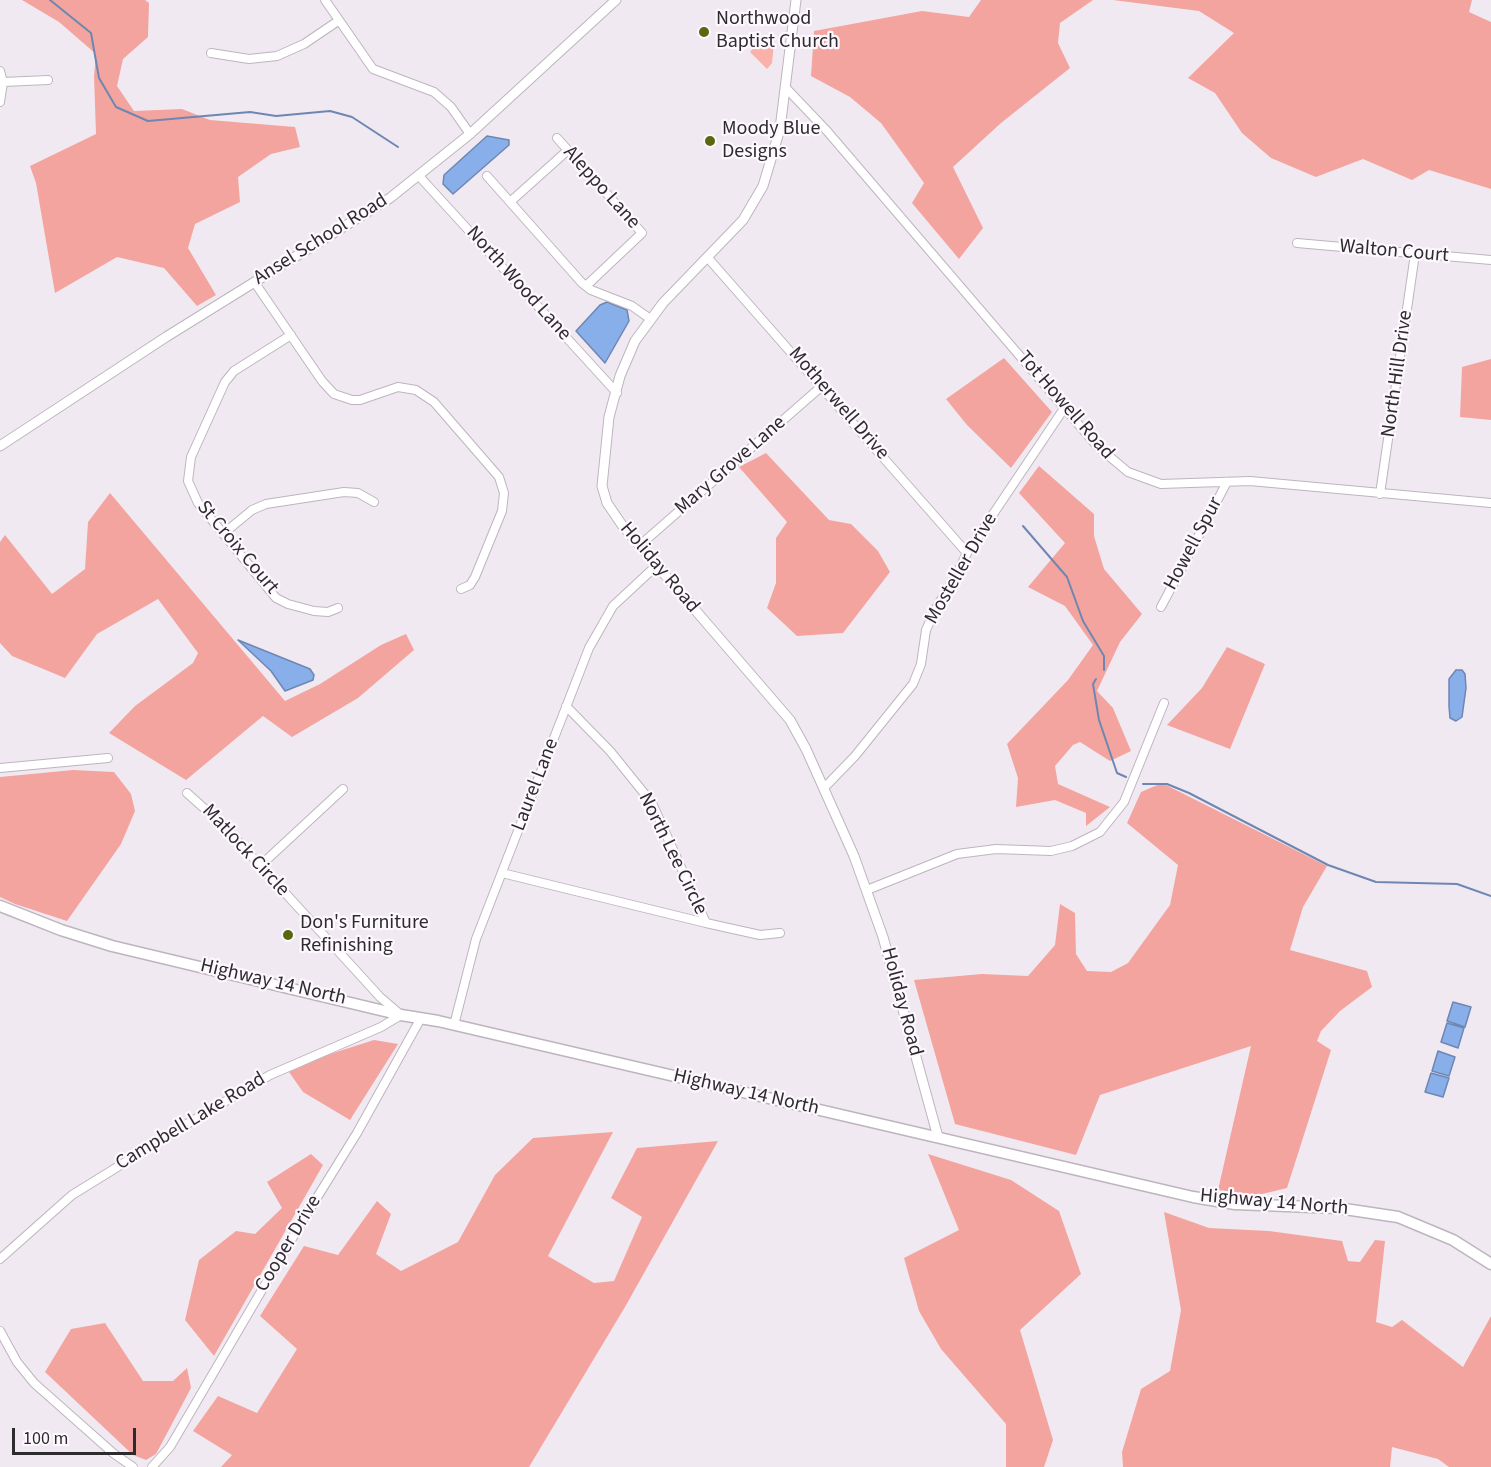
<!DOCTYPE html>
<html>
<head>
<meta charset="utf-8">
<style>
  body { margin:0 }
  #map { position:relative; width:1491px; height:1467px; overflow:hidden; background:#f1e9f2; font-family:"Source Sans 3",sans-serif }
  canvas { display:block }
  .scale { position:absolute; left:12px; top:1428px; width:124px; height:27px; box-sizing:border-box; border:3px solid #2e2b2f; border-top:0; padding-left:8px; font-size:18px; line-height:21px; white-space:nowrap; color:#2e2b2f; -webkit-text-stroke:4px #fdf7fe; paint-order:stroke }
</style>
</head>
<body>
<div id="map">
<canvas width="1491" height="1467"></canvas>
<div class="scale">100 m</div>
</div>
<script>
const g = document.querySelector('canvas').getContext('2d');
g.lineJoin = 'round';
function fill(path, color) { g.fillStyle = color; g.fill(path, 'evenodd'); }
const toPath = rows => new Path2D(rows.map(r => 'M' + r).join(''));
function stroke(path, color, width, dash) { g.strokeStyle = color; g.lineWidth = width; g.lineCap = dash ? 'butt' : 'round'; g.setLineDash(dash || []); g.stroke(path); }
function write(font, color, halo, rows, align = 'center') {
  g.font = font + ' "Source Sans 3",sans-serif'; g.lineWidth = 4.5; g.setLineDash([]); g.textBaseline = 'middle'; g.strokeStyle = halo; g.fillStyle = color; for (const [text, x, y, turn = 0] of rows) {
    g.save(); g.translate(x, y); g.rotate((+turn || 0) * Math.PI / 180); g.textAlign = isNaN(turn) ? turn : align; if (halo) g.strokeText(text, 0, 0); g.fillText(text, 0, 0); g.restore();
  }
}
const green = toPath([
  [766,40,774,43,772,63,767,69,750,52,755,46]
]);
const forest = toPath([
  [22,0,145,0,149,3,148,37,123,59,117,86,134,111,182,109,210,120,295,127,300,147,271,154,238,177,240,202,195,224,188,248,216,295,197,306,164,268,117,257,55,293,36,183,30,166,96,134,94,76,96,54,59,22],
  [981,0,1093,0,1060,23,1058,43,1070,68,1001,123,953,167,983,228,959,259,912,203,924,183,881,123,850,97,811,76,814,31,922,11,969,17],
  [1113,0,1472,0,1469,12,1491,22,1491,189,1429,170,1412,180,1363,159,1316,177,1271,158,1242,133,1215,93,1188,78,1234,33,1199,11],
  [1004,358,1052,412,1011,468,967,425,946,399],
  [1491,359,1491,420,1460,417,1462,367],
  [766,453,829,520,851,524,878,551,890,572,843,633,797,636,767,608,776,583,776,538,787,522,739,467],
  [1039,466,1094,514,1094,536,1104,569,1142,614,1120,642,1097,691,1113,708,1131,751,1110,761,1080,742,1073,745,1055,766,1058,784,1110,807,1086,826,1086,813,1055,800,1016,807,1018,778,1007,744,1068,680,1093,645,1065,606,1028,587,1065,543,1019,493],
  [110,493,285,701,320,684,381,645,406,634,414,650,358,698,292,737,263,716,186,780,109,733,135,706,193,663,198,653,158,599,97,634,65,678,12,656,0,643,0,542,5,535,52,594,85,569,88,522],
  [1227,647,1265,664,1230,749,1167,725,1202,688],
  [73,770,114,772,131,794,135,811,121,844,67,921,15,904,0,897,0,777],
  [1162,783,1327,866,1303,907,1290,950,1367,971,1372,987,1340,1011,1321,1031,1317,1041,1331,1050,1287,1188,1258,1195,1218,1190,1251,1046,1100,1095,1076,1155,955,1124,914,980,982,974,1028,976,1055,945,1060,904,1075,913,1076,954,1087,971,1111,972,1128,963,1170,905,1178,865,1127,823,1141,792],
  [374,1040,398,1044,350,1120,303,1092,289,1072,324,1056],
  [613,1132,548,1256,594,1283,614,1281,642,1217,611,1198,637,1148,718,1141,625,1307,529,1467,221,1467,232,1455,193,1431,218,1396,257,1413,297,1349,260,1316,304,1246,338,1255,377,1201,391,1214,376,1254,401,1271,458,1242,495,1175,533,1138],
  [311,1154,323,1165,214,1356,185,1320,199,1260,236,1231,255,1234,282,1208,267,1182],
  [928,1154,1011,1180,1059,1211,1081,1274,1020,1330,1053,1440,1044,1467,1006,1467,1006,1424,941,1349,919,1311,904,1258,959,1230],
  [1164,1212,1209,1228,1269,1231,1342,1241,1348,1261,1360,1262,1375,1240,1385,1241,1376,1322,1392,1327,1402,1320,1463,1367,1491,1316,1491,1467,1449,1467,1438,1459,1392,1447,1390,1467,1123,1467,1122,1452,1141,1389,1170,1371,1181,1310],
  [105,1323,143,1381,173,1381,187,1368,191,1388,156,1454,146,1460,133,1455,45,1372,71,1329]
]);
const water = toPath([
  [487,136,509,140,509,145,453,194,443,184,444,175,487,136],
  [607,302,627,310,629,321,605,363,576,331,600,305,607,302],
  [238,640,310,669,314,675,313,680,285,691,271,671,238,640],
  [1456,670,1462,670,1465,674,1466,688,1462,717,1456,721,1450,718,1449,706,1449,679,1456,670],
  [1453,1002,1471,1007,1465,1027,1447,1021,1453,1002],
  [1447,1023,1464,1028,1458,1048,1441,1042,1447,1023],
  [1438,1051,1455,1057,1449,1076,1432,1071,1438,1051],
  [1431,1073,1449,1078,1443,1097,1425,1092,1431,1073]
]);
const stream = toPath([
  [50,0,91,33,99,78,116,107,148,121,250,112,276,116,330,111,352,117,398,147],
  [1023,526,1067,577,1083,621,1104,656,1104,670],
  [1096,679,1093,684,1099,720,1117,773,1126,777],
  [1143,784,1167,784,1189,793,1328,865,1376,882,1457,884,1491,896]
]);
const minor = toPath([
  [325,0,373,69,434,92,451,107,470,134],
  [211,53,249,59,277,56,304,44,338,21],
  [0,71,3,82,0,102],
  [3,82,48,80],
  [786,88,827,131,1097,446,1128,472,1161,484,1250,481,1491,503],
  [557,138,642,233,586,286],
  [419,176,617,393],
  [487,176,582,283,591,290,632,306,649,318],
  [510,202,568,150],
  [1297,243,1491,260],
  [708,258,967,553],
  [255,283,322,381,334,394,352,400,360,400,398,387,416,390,434,402,499,477,504,493,502,511,475,577,470,585,461,589],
  [291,335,234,371,225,382,191,457,188,481,198,503,276,598,288,604,314,611,328,612,338,608],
  [1380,494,1415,254],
  [223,534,252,510,266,504,344,492,358,493,374,502],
  [639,546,822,386],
  [1161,607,1227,482],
  [566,706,610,751,652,803,706,923,760,935,780,933],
  [0,768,108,758],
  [824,788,855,756,913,684,921,664,926,630,935,610,956,576,967,553,1065,407],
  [261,865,343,789],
  [502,873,706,923],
  [867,890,957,854,996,849,1051,851,1072,846,1100,832,1124,802,1164,703],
  [454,1025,476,939,589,648,613,606,656,566],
  [0,1259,72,1195,187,1124,270,1075,381,1027,401,1015,380,997,225,827,187,793],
  [0,1331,17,1362,34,1383,113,1453,133,1467],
  [152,1467,170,1447,300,1225,357,1133,421,1018]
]);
const tertiary = toPath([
  [796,0,780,129,763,186,743,220,663,303,635,341,620,376,609,417,602,486,607,503,622,525,790,720,806,749,854,856,883,937,938,1137],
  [0,446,166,337,390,198,470,134,616,0]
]);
const secondary = toPath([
  [0,906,61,930,112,946,401,1015,438,1021,1193,1197,1235,1204,1338,1208,1398,1217,1453,1240,1491,1264]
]);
const markers = [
  [704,32,6,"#59670e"],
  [710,141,6,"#59670e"],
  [288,935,6,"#59670e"]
];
const poiNames = [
  ["Northwood",716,20],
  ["Baptist Church",716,43],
  ["Moody Blue",722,130],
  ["Designs",722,153],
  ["Don's Furniture",300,924],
  ["Refinishing",300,947]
];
const streetNames = [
  ["Aleppo Lane",601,188,48],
  ["Ansel School Road",321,240,-32],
  ["Walton Court",1394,252,5],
  ["North Wood Lane",518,284,48],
  ["North Hill Drive",1398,374,-82],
  ["Motherwell Drive",838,404,49],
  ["Tot Howell Road",1065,406,49],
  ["Mary Grove Lane",731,466,-41],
  ["Howell Spur",1194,544,-62],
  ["St Croix Court",237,548,50],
  ["Holiday Road",659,568,50],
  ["Mosteller Drive",962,569,-60],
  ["Laurel Lane",536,785,-69],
  ["Matlock Circle",245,851,47],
  ["North Lee Circle",672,854,64],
  ["Highway 14 North",273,983,13],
  ["Holiday Road",901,1002,75],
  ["Highway 14 North",746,1093,13],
  ["Campbell Lake Road",191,1122,-31],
  ["Highway 14 North",1274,1203,5],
  ["Cooper Drive",289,1244,-59]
];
fill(green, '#fab1aa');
fill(forest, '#f4a49e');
fill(water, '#88afea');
stroke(water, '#6d87b2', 1.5);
stroke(stream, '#6d87b2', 2);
stroke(minor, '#bdb5be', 10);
stroke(tertiary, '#bdb5be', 11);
stroke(secondary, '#bdb5be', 13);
stroke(minor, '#fff', 8);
stroke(tertiary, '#fff', 9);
stroke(secondary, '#fff', 10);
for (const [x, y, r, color] of markers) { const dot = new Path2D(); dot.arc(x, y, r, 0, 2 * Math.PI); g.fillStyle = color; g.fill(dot); stroke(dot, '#fdf7fe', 2); }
write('20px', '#2e2b2f', '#fdf7fe', poiNames, 'left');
write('20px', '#2e2b2f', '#fdf7fe', streetNames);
</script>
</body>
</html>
